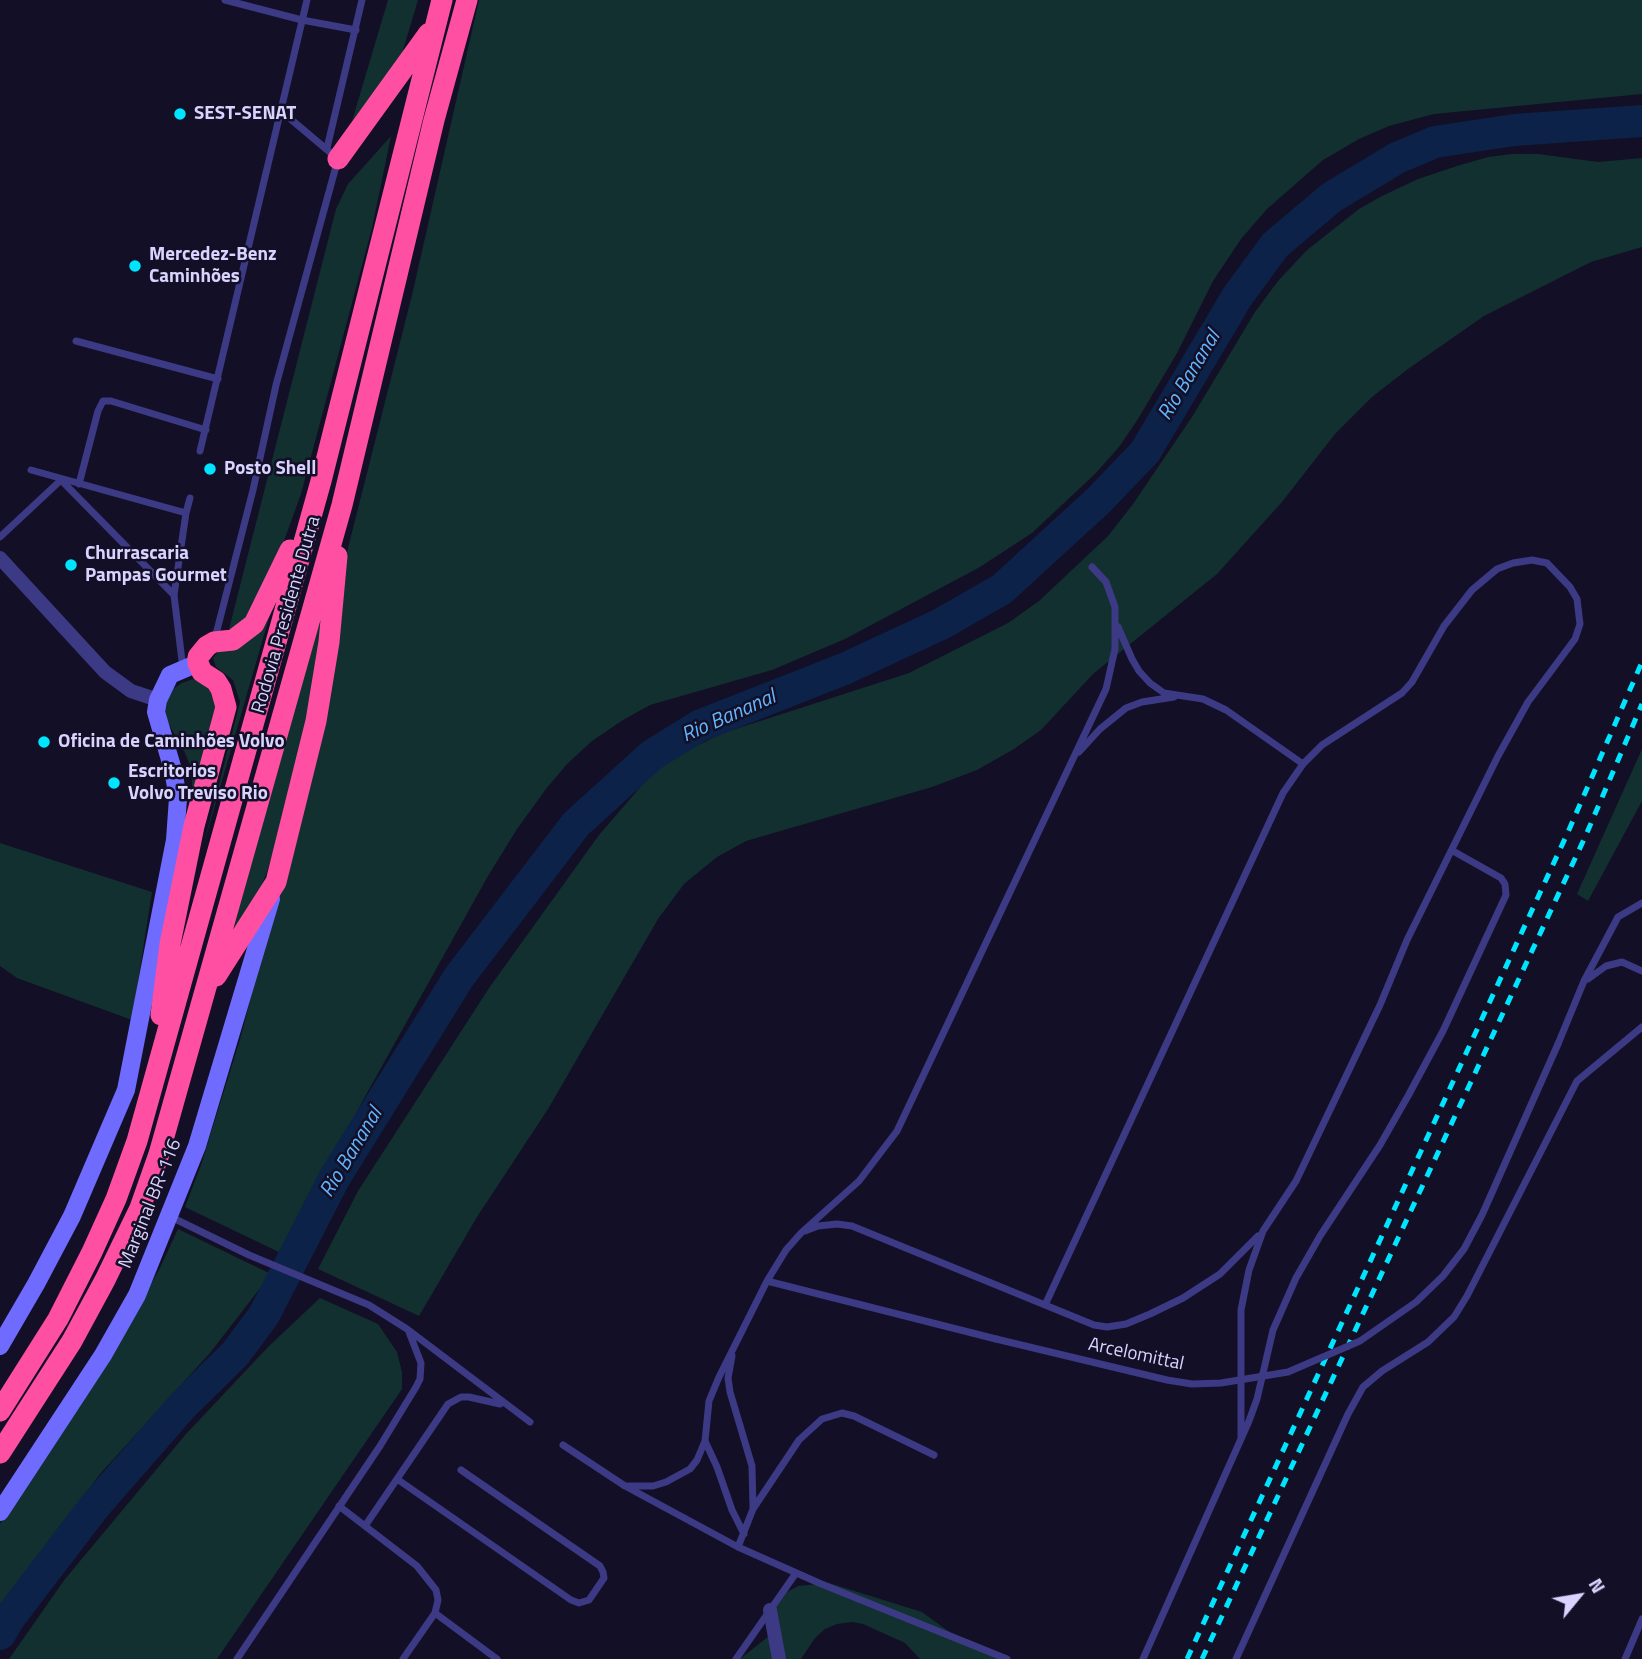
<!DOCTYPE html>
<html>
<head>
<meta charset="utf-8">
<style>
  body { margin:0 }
  #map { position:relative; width:1642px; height:1659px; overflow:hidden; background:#130f26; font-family:"Titillium Web",sans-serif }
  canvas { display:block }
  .north { position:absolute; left:1544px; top:1561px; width:70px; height:70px; -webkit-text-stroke:5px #130f26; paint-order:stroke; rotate:60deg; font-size:19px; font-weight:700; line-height:28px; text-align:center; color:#d9d4ff }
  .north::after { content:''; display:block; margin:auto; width:24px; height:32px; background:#d9d4ff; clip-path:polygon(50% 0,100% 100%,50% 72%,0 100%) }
</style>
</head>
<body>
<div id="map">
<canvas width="1642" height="1659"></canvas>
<div class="north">N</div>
</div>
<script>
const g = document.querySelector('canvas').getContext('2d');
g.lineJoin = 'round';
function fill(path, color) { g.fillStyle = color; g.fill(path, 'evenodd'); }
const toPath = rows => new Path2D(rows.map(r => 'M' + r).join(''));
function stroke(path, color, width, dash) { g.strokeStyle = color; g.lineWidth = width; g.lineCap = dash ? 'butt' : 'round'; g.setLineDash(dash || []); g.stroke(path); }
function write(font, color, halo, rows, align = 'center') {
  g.font = font + ' "Titillium Web",sans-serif'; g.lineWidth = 5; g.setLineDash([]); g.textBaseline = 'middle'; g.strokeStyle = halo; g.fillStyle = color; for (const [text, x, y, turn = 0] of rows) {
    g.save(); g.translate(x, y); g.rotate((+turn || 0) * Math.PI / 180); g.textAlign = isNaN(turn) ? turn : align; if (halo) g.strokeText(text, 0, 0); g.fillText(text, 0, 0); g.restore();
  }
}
const green = toPath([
  [388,0,418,0,401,57,352,121],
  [479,0,1642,0,1642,94,1434,114,1389,126,1359,139,1323,160,1267,209,1241,239,1213,281,1177,353,1138,419,1119,447,1095,474,1032,533,980,567,845,639,772,670,650,705,623,720,592,741,567,764,546,789,517,829,488,876,362,1102,285,1255,185,1207,201,1165,241,1036,269,926,346,556,412,295],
  [391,136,372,228,301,494,280,552,248,619,236,629,229,629,336,209,348,184],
  [1512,154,1538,154,1598,162,1642,158,1642,247,1591,262,1484,316,1408,369,1372,397,1335,434,1282,502,1217,574,1093,674,1041,730,1014,749,977,770,932,787,746,841,717,857,684,884,658,919,548,1109,477,1217,419,1316,318,1269,358,1191,489,988,599,835,649,777,674,757,723,733,909,673,1008,623,1039,601,1108,536,1133,504,1192,417,1255,312,1278,281,1307,250,1359,209,1380,197,1418,179,1457,166,1488,157],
  [330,574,320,664,297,773,267,872,260,889,231,941,263,810],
  [272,607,203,847,240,702,233,680,216,667,213,658,218,652,233,648],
  [193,679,203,682,219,703,192,803,192,770,185,753,166,719,164,706,171,690,182,683],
  [1642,749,1642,801,1588,901,1577,894],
  [0,843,152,892,132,1020,17,978,0,966],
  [178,1229,271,1274,210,1353,100,1474,0,1610,0,1524,89,1391,159,1270],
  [320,1298,378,1324,397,1352,402,1372,402,1389,217,1659,9,1659,65,1579,186,1434,269,1346],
  [829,1583,922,1612,951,1633,982,1645,999,1659,920,1659,905,1643,863,1624,852,1622,837,1624,825,1629,815,1638,801,1659,740,1659,769,1636,776,1607,787,1592,798,1586]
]);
const river = toPath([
  [0,1634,10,1617,94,1507,183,1405,235,1354,264,1315,335,1177,459,977,576,824,652,755,699,726,844,669,941,624,1002,589,1098,501,1145,452,1237,297,1275,245,1332,197,1397,158,1435,142,1514,130,1642,121]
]);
const service = toPath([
  [225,0,302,20,356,30],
  [327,148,362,0],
  [76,341,218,379],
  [200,451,307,0],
  [31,470,186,513,190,498],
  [79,484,98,411,103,401,111,401,206,430],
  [0,537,61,480,174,595,183,669],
  [174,595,186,513],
  [1118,627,1132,659,1139,671,1150,683,1164,693,1203,699,1226,710,1303,764],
  [215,638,253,490,276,385,338,159,281,111],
  [1079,752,1100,729,1126,708,1142,702,1174,697],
  [1588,979,1606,966,1622,962,1642,971],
  [1558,1044,1584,981,1618,917,1642,903],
  [171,1217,249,1255,369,1305,407,1329,530,1422],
  [805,1231,818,1226,837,1224,852,1226,1094,1325,1107,1327,1126,1324,1150,1314,1183,1298,1220,1274,1258,1236],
  [767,1281,996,1339],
  [1045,1305,1283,793,1303,764,1322,745,1402,693,1412,682,1444,626,1472,590,1497,569,1513,563,1532,560,1547,563,1570,587,1577,599,1580,624,1575,639,1528,702,1498,756,1407,940,1380,1005,1296,1181,1263,1231,1249,1270,1241,1310,1241,1438],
  [732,1356,728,1378,730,1392,752,1466,753,1508],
  [705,1441,717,1467,732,1510,744,1534],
  [563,1445,625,1486,738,1547,819,1583,1007,1659],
  [397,1479,571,1600,579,1603,589,1600,604,1578,603,1572,600,1566,461,1470],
  [625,1486,653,1486,666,1482,690,1469,697,1460,705,1441,709,1401,719,1377,767,1281,786,1250,801,1233,859,1181,897,1131,1106,689,1115,649,1115,607,1106,582,1092,567],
  [339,1506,417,1566,436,1590,438,1600,435,1613,403,1659],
  [365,1526,448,1404,461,1397,469,1397,500,1404],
  [738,1547,753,1509,799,1440,822,1419,842,1413,854,1416,934,1455],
  [435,1613,497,1659],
  [237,1659,380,1446,416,1387,420,1379,421,1363,409,1332],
  [736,1659,796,1573],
  [1143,1659,1249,1421,1257,1399,1273,1330,1296,1278,1320,1236,1380,1145,1408,1096,1443,1031,1506,895,1505,884,1501,878,1453,851],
  [1236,1659,1348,1414,1363,1387,1382,1371,1428,1342,1454,1317,1467,1296,1577,1081,1642,1027],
  [1625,1659,1642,1619]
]);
const minor = toPath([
  [0,558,105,672,131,691,158,700],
  [770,1610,779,1659]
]);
const secondary = toPath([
  [0,1346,36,1284,72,1216,126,1090,175,840,178,798,173,770,156,712,158,700,170,675,198,663],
  [0,1512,103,1355,137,1295,197,1146,271,899]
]);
const motorway = toPath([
  [338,159,429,33],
  [216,976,276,882,316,721,329,642,337,556],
  [161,1015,170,944,194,826,226,707,221,689,216,681,202,672,198,663,198,657,207,646,214,642,233,640,254,624,290,550],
  [0,1411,58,1319,92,1252,116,1199,137,1141,321,481,442,0],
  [0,1453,72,1341,105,1280,140,1208,159,1154,342,505,434,120,467,0]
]);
const rail = toPath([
  [1187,1659,1568,832,1642,662],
  [1202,1659,1586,835,1642,704]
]);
const serviceBridge = toPath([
  [996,1339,1167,1380,1192,1384,1221,1383,1288,1372,1360,1341,1416,1302,1443,1276,1464,1249,1482,1215,1558,1044]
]);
const markers = [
  [180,114,7,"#00e5ff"],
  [135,266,7,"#00e5ff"],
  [210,469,7,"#00e5ff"],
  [71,565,7,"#00e5ff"],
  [44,742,7,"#00e5ff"],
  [114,783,7,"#00e5ff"]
];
const poiNames = [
  ["SEST-SENAT",194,114],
  ["Mercedez-Benz",149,255],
  ["Caminhões",149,277],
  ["Posto Shell",224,469],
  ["Churrascaria",85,554],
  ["Pampas Gourmet",85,576],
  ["Oficina de Caminhões Volvo",58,742],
  ["Escritorios",128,772],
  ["Volvo Treviso Rio",128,794]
];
const streetNames = [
  ["Rodovia Presidente Dutra",287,615,-74],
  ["Marginal BR-116",151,1204,-68],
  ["Arcelomittal",1136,1355,12]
];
const waterNames = [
  ["Rio Bananal",1190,376,-59],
  ["Rio Bananal",729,717,-24],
  ["Rio Bananal",352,1153,-59]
];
fill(green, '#12302f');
stroke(river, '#0c2248', 32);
stroke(service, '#3c3985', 7);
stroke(minor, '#3c3985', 14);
stroke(secondary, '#6f6bff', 18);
stroke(motorway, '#ff4fa3', 21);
stroke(rail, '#00e5ff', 5, [10, 9]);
stroke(serviceBridge, '#3c3985', 7);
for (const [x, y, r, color] of markers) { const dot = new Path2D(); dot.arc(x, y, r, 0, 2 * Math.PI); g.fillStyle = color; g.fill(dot); stroke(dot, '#130f26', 2.5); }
write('bold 19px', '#d9d4ff', '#130f26', poiNames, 'left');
write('19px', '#d9d4ff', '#130f26', streetNames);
write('italic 21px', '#62b6ff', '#130f26', waterNames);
</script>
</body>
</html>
